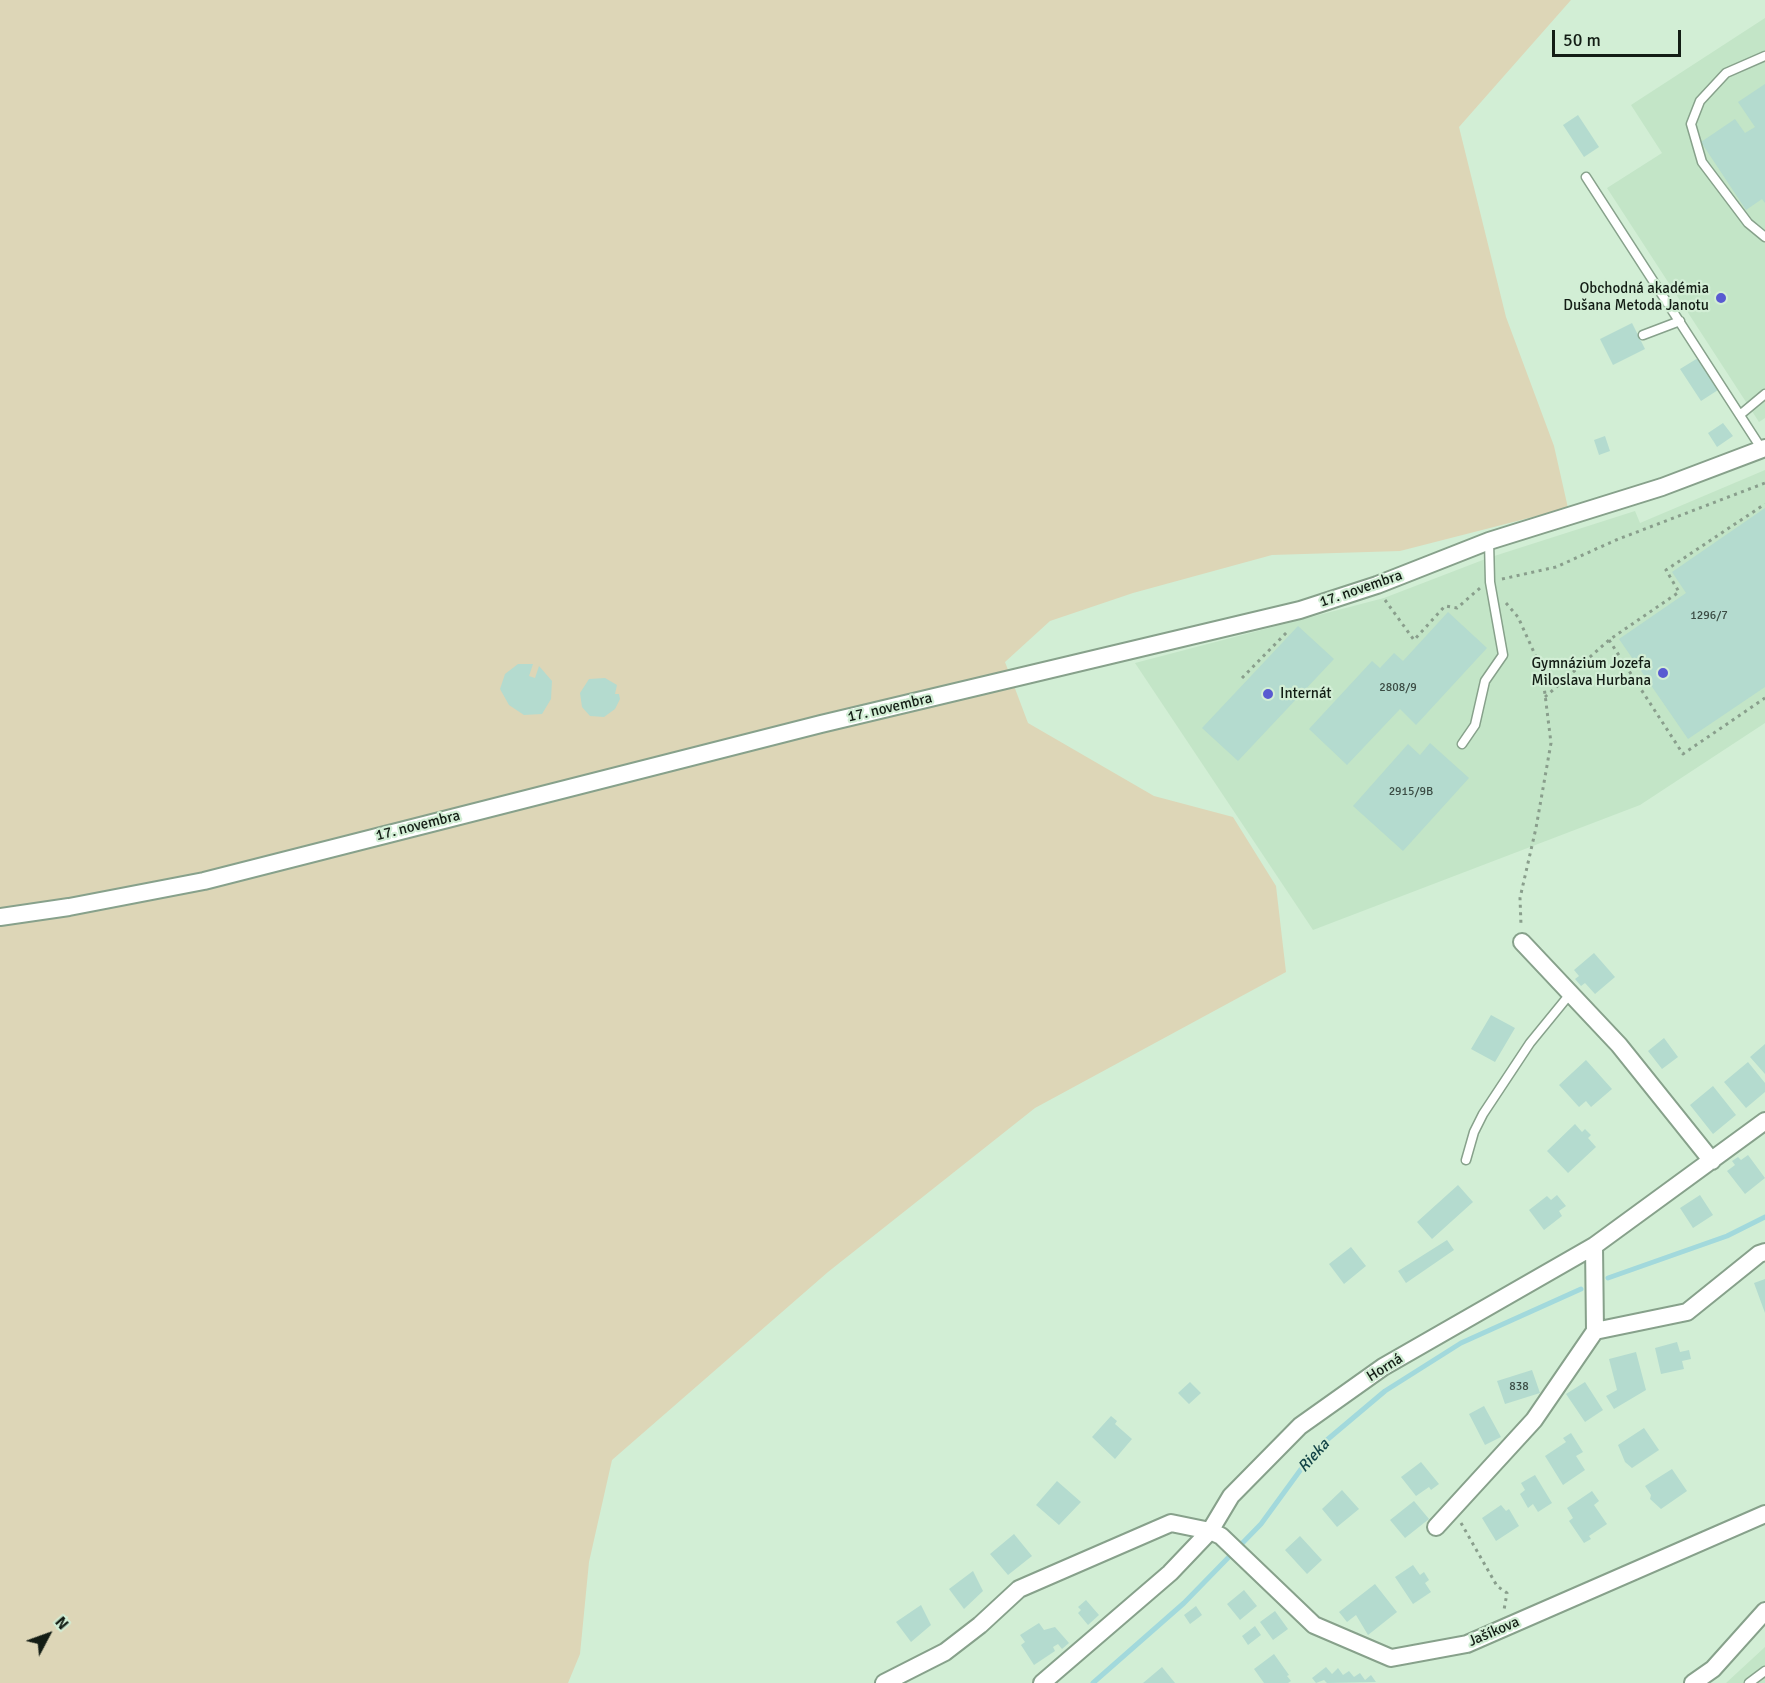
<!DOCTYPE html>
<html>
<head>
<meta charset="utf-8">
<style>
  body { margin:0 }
  #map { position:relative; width:1765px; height:1683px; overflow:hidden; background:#d2eed5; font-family:Signika,sans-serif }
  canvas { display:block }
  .north { position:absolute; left:18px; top:1605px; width:60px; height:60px; -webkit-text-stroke:4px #d2eed5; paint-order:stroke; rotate:49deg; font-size:16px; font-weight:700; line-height:24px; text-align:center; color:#131d15 }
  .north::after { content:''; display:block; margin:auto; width:21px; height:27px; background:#131d15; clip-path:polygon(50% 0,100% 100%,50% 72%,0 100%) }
  .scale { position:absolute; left:1552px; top:30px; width:129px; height:27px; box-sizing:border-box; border:3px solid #131d15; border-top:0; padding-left:8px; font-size:18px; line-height:21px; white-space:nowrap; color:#131d15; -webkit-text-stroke:4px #d2eed5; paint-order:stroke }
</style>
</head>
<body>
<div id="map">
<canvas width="1765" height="1683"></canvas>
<div class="north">N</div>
<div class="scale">50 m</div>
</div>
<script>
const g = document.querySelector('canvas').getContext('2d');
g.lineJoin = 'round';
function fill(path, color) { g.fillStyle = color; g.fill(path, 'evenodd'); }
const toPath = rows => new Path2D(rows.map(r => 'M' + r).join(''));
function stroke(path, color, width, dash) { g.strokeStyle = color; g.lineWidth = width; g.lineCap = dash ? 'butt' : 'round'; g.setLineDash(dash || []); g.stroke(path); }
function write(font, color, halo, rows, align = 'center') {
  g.font = font + ' Signika,sans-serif'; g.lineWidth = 4.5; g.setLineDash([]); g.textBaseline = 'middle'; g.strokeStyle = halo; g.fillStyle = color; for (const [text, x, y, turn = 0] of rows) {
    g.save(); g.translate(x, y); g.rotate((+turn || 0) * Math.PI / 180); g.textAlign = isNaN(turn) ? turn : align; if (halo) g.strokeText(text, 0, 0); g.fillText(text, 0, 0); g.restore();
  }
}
const built = toPath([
  [1765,18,1765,418,1759,422,1607,188,1662,153,1631,105],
  [1765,470,1765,723,1640,805,1313,930,1135,663,1384,598,1488,558,1635,511,1640,523],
  [1765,1647,1765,1683,1726,1683]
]);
const green = toPath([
  [0,0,1571,0,1459,127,1506,317,1554,446,1568,508,1400,551,1272,555,1133,593,1050,621,1005,662,1028,723,1154,796,1233,817,1276,886,1286,972,1035,1108,828,1272,612,1460,589,1562,580,1654,568,1683,0,1683]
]);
const stream = toPath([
  [1608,1278,1727,1236,1765,1217],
  [1093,1683,1184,1603,1261,1524,1315,1450,1385,1391,1461,1343,1581,1289]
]);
const building = toPath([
  [1765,84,1765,203,1762,199,1746,210,1701,142,1735,119,1745,133,1755,127,1738,102],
  [1578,115,1599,147,1584,157,1563,125],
  [1632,323,1645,349,1613,365,1600,339],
  [1698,358,1718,390,1701,401,1680,369],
  [1723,423,1733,436,1717,447,1708,433],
  [1605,436,1610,451,1599,455,1594,440],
  [1765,508,1765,687,1688,739,1619,639,1686,593,1672,572],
  [1448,612,1487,648,1416,725,1400,709,1347,765,1309,729,1372,661,1380,668,1394,653,1403,661],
  [1298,626,1334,659,1238,761,1202,728],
  [518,664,533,664,529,676,535,678,539,666,552,681,551,699,542,714,524,715,509,705,500,689,505,674],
  [605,678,617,685,615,694,619,694,620,699,615,709,604,717,590,716,582,707,580,693,589,679],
  [1430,743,1469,778,1403,851,1353,806,1408,744,1420,755],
  [1594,953,1615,977,1595,994,1585,983,1581,986,1575,979,1579,976,1574,970],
  [1491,1015,1515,1028,1495,1062,1471,1049],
  [1664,1038,1678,1057,1662,1069,1648,1051],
  [1765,1044,1765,1074,1750,1057],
  [1586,1060,1612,1089,1591,1107,1586,1101,1579,1107,1559,1085],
  [1748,1062,1765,1083,1765,1092,1746,1108,1724,1082],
  [1713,1086,1736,1115,1713,1134,1690,1105],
  [1575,1124,1582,1132,1585,1129,1591,1135,1588,1138,1596,1147,1568,1173,1547,1151],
  [1748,1155,1765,1178,1745,1194,1727,1171,1735,1165,1732,1161,1738,1157,1741,1160],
  [1458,1185,1473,1202,1432,1239,1417,1222],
  [1557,1195,1566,1206,1559,1211,1562,1216,1544,1230,1529,1210,1547,1196,1551,1200],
  [1700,1195,1713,1215,1693,1228,1680,1208],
  [1447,1240,1454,1250,1406,1283,1398,1271],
  [1351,1247,1366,1266,1344,1284,1329,1264],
  [1765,1279,1765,1313,1754,1283],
  [1677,1342,1680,1352,1689,1350,1691,1359,1682,1361,1684,1369,1661,1374,1655,1348],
  [1636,1352,1646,1390,1614,1409,1606,1396,1617,1390,1609,1359],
  [1532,1370,1540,1393,1505,1404,1497,1381],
  [1190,1382,1201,1393,1189,1404,1178,1393],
  [1585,1382,1603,1410,1585,1422,1566,1394],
  [1484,1406,1501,1437,1485,1445,1469,1414],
  [1111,1416,1117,1421,1115,1424,1132,1439,1115,1459,1092,1437],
  [1644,1428,1659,1450,1632,1468,1625,1462,1618,1445],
  [1571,1433,1583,1452,1576,1456,1585,1470,1563,1485,1545,1456,1566,1442,1563,1438],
  [1421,1462,1439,1484,1431,1490,1429,1487,1416,1496,1401,1477],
  [1672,1469,1687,1491,1661,1509,1650,1499,1651,1495,1645,1486],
  [1535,1475,1552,1503,1538,1512,1533,1504,1528,1508,1520,1494,1525,1490,1521,1483],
  [1057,1481,1081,1502,1059,1525,1036,1505],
  [1342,1490,1359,1509,1337,1527,1322,1509],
  [1592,1491,1599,1501,1594,1505,1607,1524,1589,1536,1591,1539,1584,1543,1569,1521,1573,1518,1567,1508],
  [1414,1501,1429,1519,1405,1538,1390,1520],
  [1501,1505,1506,1511,1509,1509,1519,1526,1496,1541,1482,1518],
  [1014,1534,1032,1556,1008,1575,990,1554],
  [1300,1536,1322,1560,1307,1574,1285,1550],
  [1413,1565,1420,1575,1424,1572,1429,1580,1425,1583,1431,1592,1413,1604,1395,1577],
  [973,1571,983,1591,964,1609,949,1589],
  [1375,1584,1397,1612,1368,1635,1356,1615,1347,1622,1339,1612],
  [1244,1590,1257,1606,1240,1620,1227,1604],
  [1086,1600,1099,1615,1088,1625,1078,1613,1081,1610,1078,1607],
  [921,1605,931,1625,911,1642,896,1622],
  [1196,1606,1202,1615,1190,1624,1184,1615],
  [1275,1611,1288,1629,1273,1640,1260,1622],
  [1039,1623,1044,1630,1055,1627,1069,1643,1062,1649,1058,1644,1053,1647,1055,1651,1034,1665,1021,1645,1025,1642,1020,1635],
  [1255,1626,1261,1635,1248,1645,1242,1636],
  [1274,1654,1289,1675,1287,1676,1291,1681,1288,1683,1264,1683,1254,1669],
  [1162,1667,1175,1683,1143,1683],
  [1326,1667,1332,1674,1338,1668,1343,1675,1349,1671,1354,1677,1360,1673,1365,1680,1371,1675,1376,1682,1327,1683,1324,1680,1316,1683,1312,1678]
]);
const path = toPath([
  [1502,579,1556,567,1616,540,1765,483],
  [1385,600,1414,640,1445,606,1457,608,1480,588],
  [1506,603,1518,617,1542,670,1551,743,1536,828,1520,898,1521,925],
  [1609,640,1683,754,1765,698],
  [1242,678,1289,630],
  [1545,697,1609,640,1679,592,1666,570,1765,504],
  [1461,1523,1497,1586,1507,1593,1504,1610]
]);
const lane = toPath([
  [1765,56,1726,73,1700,101,1691,124,1702,162,1748,223,1765,237],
  [1586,177,1763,451],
  [1643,335,1680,321],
  [1741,414,1765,394],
  [1462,744,1475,725,1485,681,1503,655,1490,582,1489,541],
  [1466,1160,1474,1132,1483,1114,1530,1043,1570,994],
  [1749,1683,1765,1671]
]);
const street = toPath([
  [0,917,69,907,204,881,821,724,1300,610,1377,585,1489,541,1662,487,1765,448],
  [1522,942,1619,1045,1712,1161],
  [1594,1246,1595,1331,1687,1312,1759,1254,1765,1252],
  [1436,1527,1534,1420,1595,1331],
  [884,1683,945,1652,980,1625,1019,1589,1171,1523,1210,1531,1221,1536,1314,1625,1391,1658,1467,1644,1765,1514],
  [1042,1683,1170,1573,1210,1531,1231,1496,1300,1426,1383,1367,1594,1246,1765,1121],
  [1693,1683,1713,1669,1765,1611]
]);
const markers = [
  [1721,298,6,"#595ad1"],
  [1663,673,6,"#595ad1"],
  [1268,694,6,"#595ad1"]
];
const numberNames = [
  ["1296/7",1709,616],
  ["2808/9",1398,688],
  ["2915/9B",1411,792],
  ["838",1519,1387]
];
const poiNames = [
  ["Obchodná akadémia",1709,289],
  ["Dušana Metoda Janotu",1709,306],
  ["Gymnázium Jozefa",1651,664],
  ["Miloslava Hurbana",1651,681],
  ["Internát",1280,694,"left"]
];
const streetNames = [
  ["17. novembra",1361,589,-19],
  ["17. novembra",890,708,-13],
  ["17. novembra",418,826,-14],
  ["Horná",1385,1368,-32],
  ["Jašíkova",1494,1632,-23]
];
const waterNames = [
  ["Rieka",1314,1456,-48]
];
fill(built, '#c3e5c7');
fill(green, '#ddd6b7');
stroke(stream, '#a2d9dc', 5);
fill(building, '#b4dbcf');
stroke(lane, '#87a18b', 11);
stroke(street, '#87a18b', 20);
stroke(path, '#899e8c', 3, [3, 4.5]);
stroke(lane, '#fff', 8);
stroke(street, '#fff', 16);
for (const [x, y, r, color] of markers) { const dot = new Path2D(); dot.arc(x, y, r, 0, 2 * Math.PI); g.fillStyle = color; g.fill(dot); stroke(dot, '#d2eed5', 2); }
write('12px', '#3b4c44', null, numberNames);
write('15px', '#131d15', '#d2eed5', poiNames, 'right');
write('15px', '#131d15', '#d2eed5', streetNames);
write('italic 16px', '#124447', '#d2eed5', waterNames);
</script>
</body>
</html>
